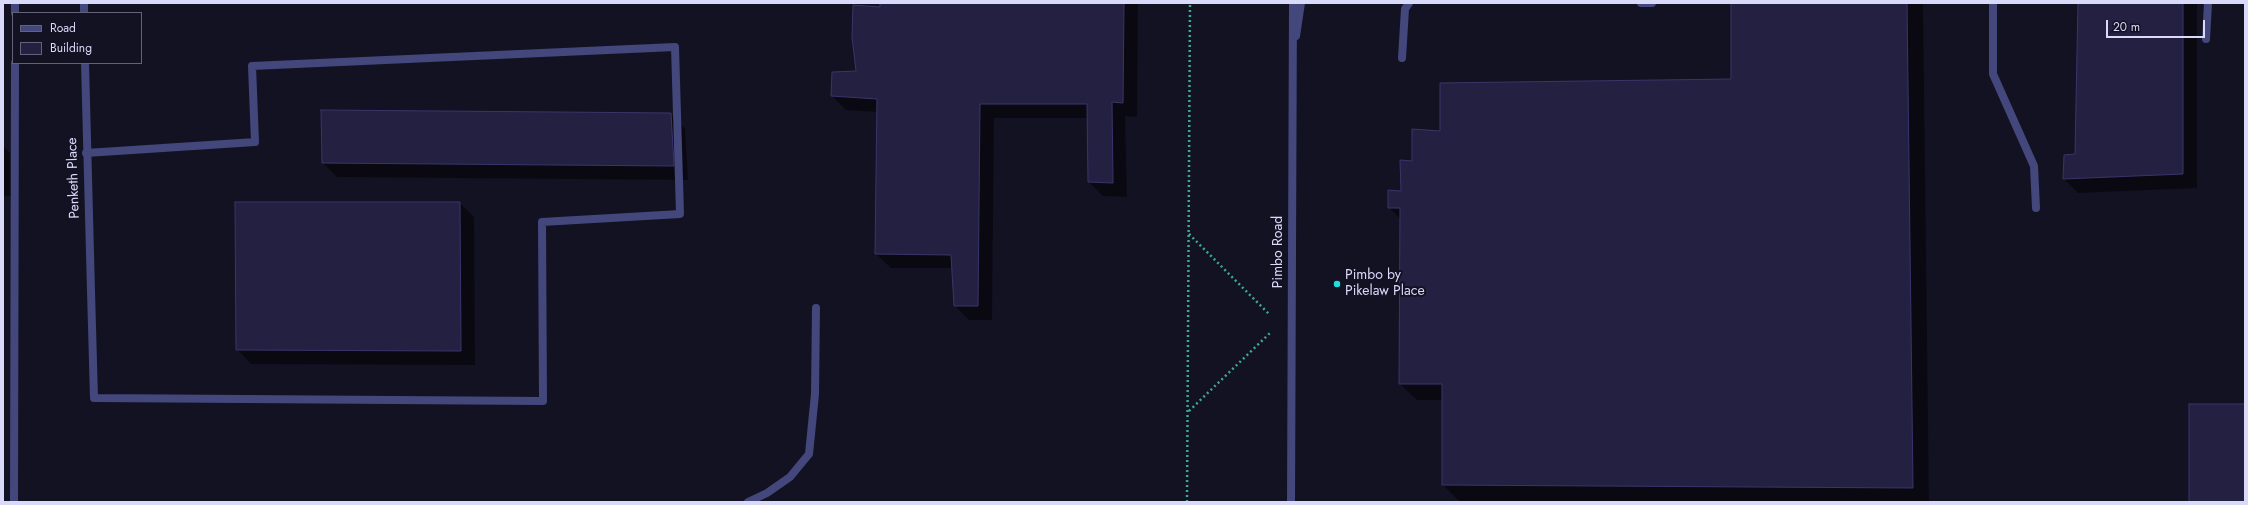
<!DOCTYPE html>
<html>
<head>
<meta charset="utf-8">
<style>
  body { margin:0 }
  #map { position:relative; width:2248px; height:505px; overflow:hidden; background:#131223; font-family:Jost,sans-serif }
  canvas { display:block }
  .frame { position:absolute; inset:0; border:4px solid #d9d9fa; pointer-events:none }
  .legend { position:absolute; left:12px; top:12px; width:130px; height:52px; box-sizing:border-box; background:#131223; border:1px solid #626279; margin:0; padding:5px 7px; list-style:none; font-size:12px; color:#d9d9fa }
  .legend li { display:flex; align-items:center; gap:8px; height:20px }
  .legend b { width:20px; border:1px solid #626279 }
  .scale { position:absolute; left:2106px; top:20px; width:99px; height:18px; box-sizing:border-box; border:2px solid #d9d9fa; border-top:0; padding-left:5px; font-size:12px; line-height:14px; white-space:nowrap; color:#d9d9fa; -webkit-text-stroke:3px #131223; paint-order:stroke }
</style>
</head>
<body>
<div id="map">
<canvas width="2248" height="505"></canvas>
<div class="frame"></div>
<ul class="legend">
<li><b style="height:5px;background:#43477c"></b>Road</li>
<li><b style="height:11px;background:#232042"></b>Building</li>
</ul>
<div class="scale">20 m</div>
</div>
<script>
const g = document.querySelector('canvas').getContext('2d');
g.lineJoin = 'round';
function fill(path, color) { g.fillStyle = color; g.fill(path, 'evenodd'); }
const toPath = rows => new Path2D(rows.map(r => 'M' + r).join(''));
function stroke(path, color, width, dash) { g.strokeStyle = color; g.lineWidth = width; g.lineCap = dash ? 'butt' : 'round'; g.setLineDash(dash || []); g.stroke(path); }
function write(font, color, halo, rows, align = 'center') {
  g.font = font + ' Jost,sans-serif'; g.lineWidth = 4; g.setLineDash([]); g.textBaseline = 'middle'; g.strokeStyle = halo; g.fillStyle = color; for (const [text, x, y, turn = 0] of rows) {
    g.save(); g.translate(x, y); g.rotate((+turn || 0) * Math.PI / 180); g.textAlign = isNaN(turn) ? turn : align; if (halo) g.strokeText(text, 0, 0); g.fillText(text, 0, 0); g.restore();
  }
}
const shadow = toPath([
  [881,3,1138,3,1137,117,1125,116,1127,197,1103,196,1089,182,1088,118,994,118,992,320,969,320,955,306,953,268,891,268,876,254,878,112,846,110,832,96,857,72,881,8],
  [1732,3,1923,3,1929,502,1460,502,1443,485,1443,400,1417,400,1400,384,1401,220,1389,207,1402,192,1413,162,1441,132,1732,80],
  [2079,3,2197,3,2197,188,2078,193,2064,179,2076,155],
  [670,114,685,128,688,180,337,177,323,163],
  [3,146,10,153,11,196,3,196],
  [460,203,474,217,475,365,251,364,237,349]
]);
const building = toPath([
  [880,3,1124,3,1123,103,1112,102,1113,183,1088,182,1087,104,980,104,978,306,954,306,951,255,875,254,877,99,831,96,832,72,856,71,852,37,853,5,880,7,880,3],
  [1731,3,1907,3,1913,488,1442,485,1442,384,1399,384,1400,208,1388,208,1388,190,1401,191,1400,160,1412,161,1412,129,1440,131,1440,83,1731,79,1731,3],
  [2078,3,2183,3,2183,174,2063,179,2064,155,2075,154,2078,3],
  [321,110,671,113,674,166,322,163,321,110],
  [235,202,460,202,461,351,236,350,235,202],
  [2189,404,2245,404,2245,502,2189,502,2189,404]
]);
const path = toPath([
  [1189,234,1269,314],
  [1189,411,1270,333],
  [1187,502,1190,3]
]);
const service = toPath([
  [1641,3,1652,3],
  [1993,3,1993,74,2034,166,2036,208],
  [15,13,15,3],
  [2206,39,2208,3],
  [1402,58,1405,9,1409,3],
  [86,153,255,142,252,66,675,47,680,214,542,222,543,401,94,398,91,291],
  [14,502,15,63],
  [748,502,767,493,790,477,809,454,815,394,816,308]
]);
const minor = toPath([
  [84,3,84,13],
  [1296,36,1301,3],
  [85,63,91,291]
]);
const tertiary = toPath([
  [1291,502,1293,3]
]);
const markers = [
  [1337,284,4,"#1fe0de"]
];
const streetNames = [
  ["Penketh Place",74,178,-92],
  ["Pimbo Road",1279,252,-90]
];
const poiNames = [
  ["Pimbo by",1345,276],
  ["Pikelaw Place",1345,292]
];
fill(shadow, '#0007');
fill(building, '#232042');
stroke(building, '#3a356a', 1);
stroke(path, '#3fa796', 2.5, [2, 3]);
stroke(service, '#43477c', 8);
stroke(minor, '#43477c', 8);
stroke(tertiary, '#43477c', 8);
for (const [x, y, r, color] of markers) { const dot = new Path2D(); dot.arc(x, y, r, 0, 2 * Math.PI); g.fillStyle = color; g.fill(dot); stroke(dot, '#131223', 1.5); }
write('14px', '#d9d9fa', '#131223', streetNames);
write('14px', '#d9d9fa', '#131223', poiNames, 'left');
</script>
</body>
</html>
